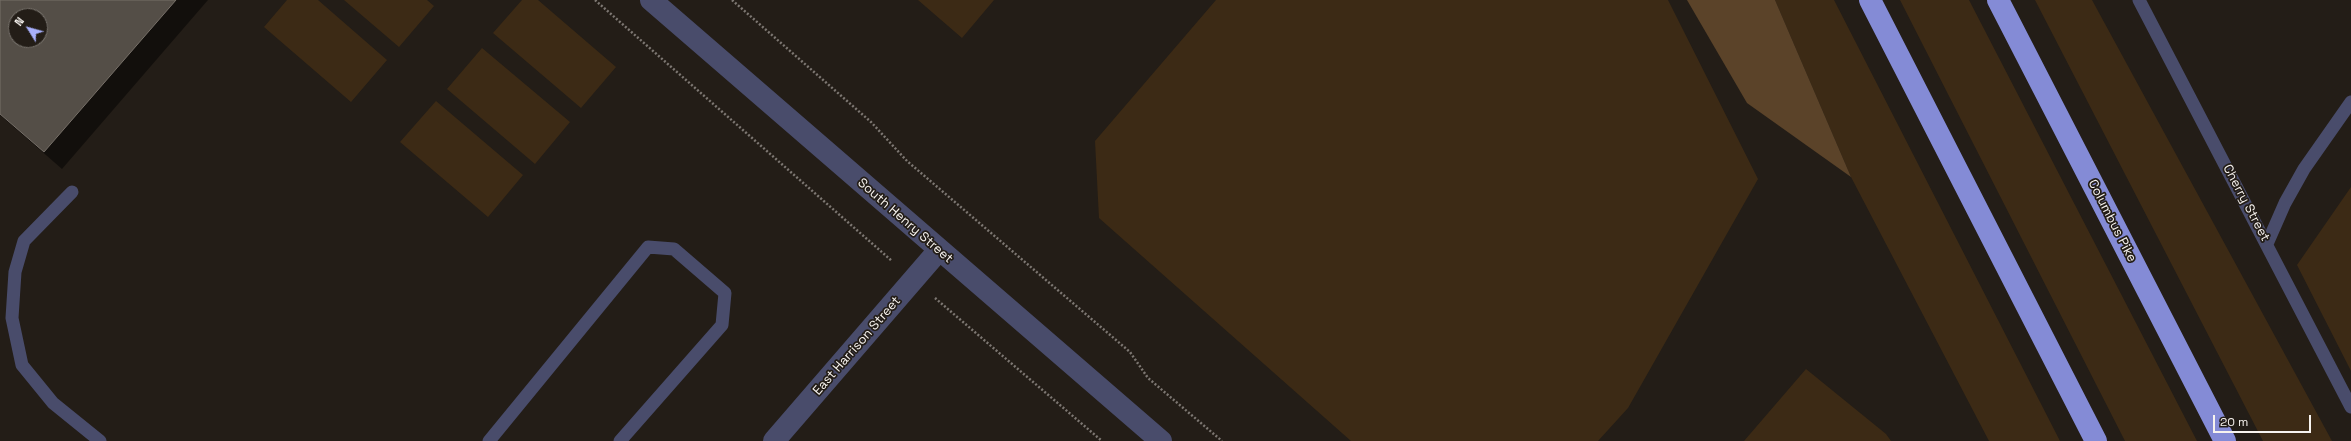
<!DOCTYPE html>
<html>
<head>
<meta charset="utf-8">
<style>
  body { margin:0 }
  #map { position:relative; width:2351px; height:441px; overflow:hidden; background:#231d17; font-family:"Space Grotesk",sans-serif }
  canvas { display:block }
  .north { position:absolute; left:8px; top:8px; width:40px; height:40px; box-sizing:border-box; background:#231d17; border:1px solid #78736d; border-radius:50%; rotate:307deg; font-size:11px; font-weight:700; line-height:16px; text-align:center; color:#f7f3ef }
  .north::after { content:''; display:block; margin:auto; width:14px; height:18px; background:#a8b0fc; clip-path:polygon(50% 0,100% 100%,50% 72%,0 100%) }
  .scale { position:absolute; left:2213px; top:415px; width:98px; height:18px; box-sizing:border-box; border:2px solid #f7f3ef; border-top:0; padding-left:5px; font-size:12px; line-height:14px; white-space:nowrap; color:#f7f3ef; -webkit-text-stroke:3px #231d17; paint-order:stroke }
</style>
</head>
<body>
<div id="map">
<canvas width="2351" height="441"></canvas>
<div class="north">N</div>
<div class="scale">20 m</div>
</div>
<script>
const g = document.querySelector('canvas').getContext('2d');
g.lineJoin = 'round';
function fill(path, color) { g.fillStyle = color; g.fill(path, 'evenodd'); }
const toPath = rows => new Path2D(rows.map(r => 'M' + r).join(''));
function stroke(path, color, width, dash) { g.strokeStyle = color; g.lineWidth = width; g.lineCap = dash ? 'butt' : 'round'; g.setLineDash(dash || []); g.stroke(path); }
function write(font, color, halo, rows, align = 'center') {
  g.font = font + ' "Space Grotesk",sans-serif'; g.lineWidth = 3.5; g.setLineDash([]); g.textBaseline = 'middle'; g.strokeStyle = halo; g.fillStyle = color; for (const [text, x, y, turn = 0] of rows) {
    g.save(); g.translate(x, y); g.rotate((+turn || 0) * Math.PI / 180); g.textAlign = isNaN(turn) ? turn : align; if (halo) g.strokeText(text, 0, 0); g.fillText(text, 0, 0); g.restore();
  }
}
const green = toPath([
  [287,0,318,0,387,60,351,102,264,27],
  [344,0,427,0,434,6,399,47],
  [522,0,538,0,616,67,581,108,493,33],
  [918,0,994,0,962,38],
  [1216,0,1668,0,1758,179,1628,408,1598,441,1351,441,1099,218,1095,141],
  [1775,0,1834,0,2060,441,1989,441,1851,177],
  [1900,0,1969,0,2197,441,2125,441],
  [2035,0,2092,0,2332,441,2263,441],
  [482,48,570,122,535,164,447,89],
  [436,101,523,175,488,217,400,142],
  [2351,187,2351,371,2297,265],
  [1806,369,1886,434,1891,441,1744,441]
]);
const forest = toPath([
  [1687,0,1775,0,1851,177,1747,103]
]);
const shadow = toPath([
  [0,0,208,0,62,169,0,115],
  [16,16,40,16,40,40,16,40]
]);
const building = toPath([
  [0,0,176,0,44,152,0,114,0,0],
  [16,16,40,16,40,40,16,40,16,16]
]);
const path = toPath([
  [595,0,892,261],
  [732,0,871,122,907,161,1130,352,1148,378,1222,441],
  [935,298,1102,441]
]);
const lane = toPath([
  [2139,0,2351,407],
  [72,192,24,241,15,272,12,318,22,365,53,403,100,441],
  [2267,244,2285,203,2304,169,2351,102],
  [489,441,648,247,674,249,725,293,722,325,620,441]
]);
const street = toPath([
  [651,0,1161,441],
  [774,441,939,250]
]);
const highway = toPath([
  [1870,0,2096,441],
  [1998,0,2225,441]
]);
const streetNames = [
  ["Cherry Street",2246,203,62],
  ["South Henry Street",905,221,41],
  ["Columbus Pike",2112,221,63],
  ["East Harrison Street",857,346,-49]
];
fill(green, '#3c2a15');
fill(forest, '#5b4329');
fill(shadow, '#0007');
fill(building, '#544e47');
stroke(building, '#777069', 1);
stroke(path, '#7d7772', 2.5, [2, 2]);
stroke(lane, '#494c6b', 13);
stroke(street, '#494c6b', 22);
stroke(highway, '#848bd6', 22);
write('13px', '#f7f3ef', '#231d17', streetNames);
</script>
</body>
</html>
